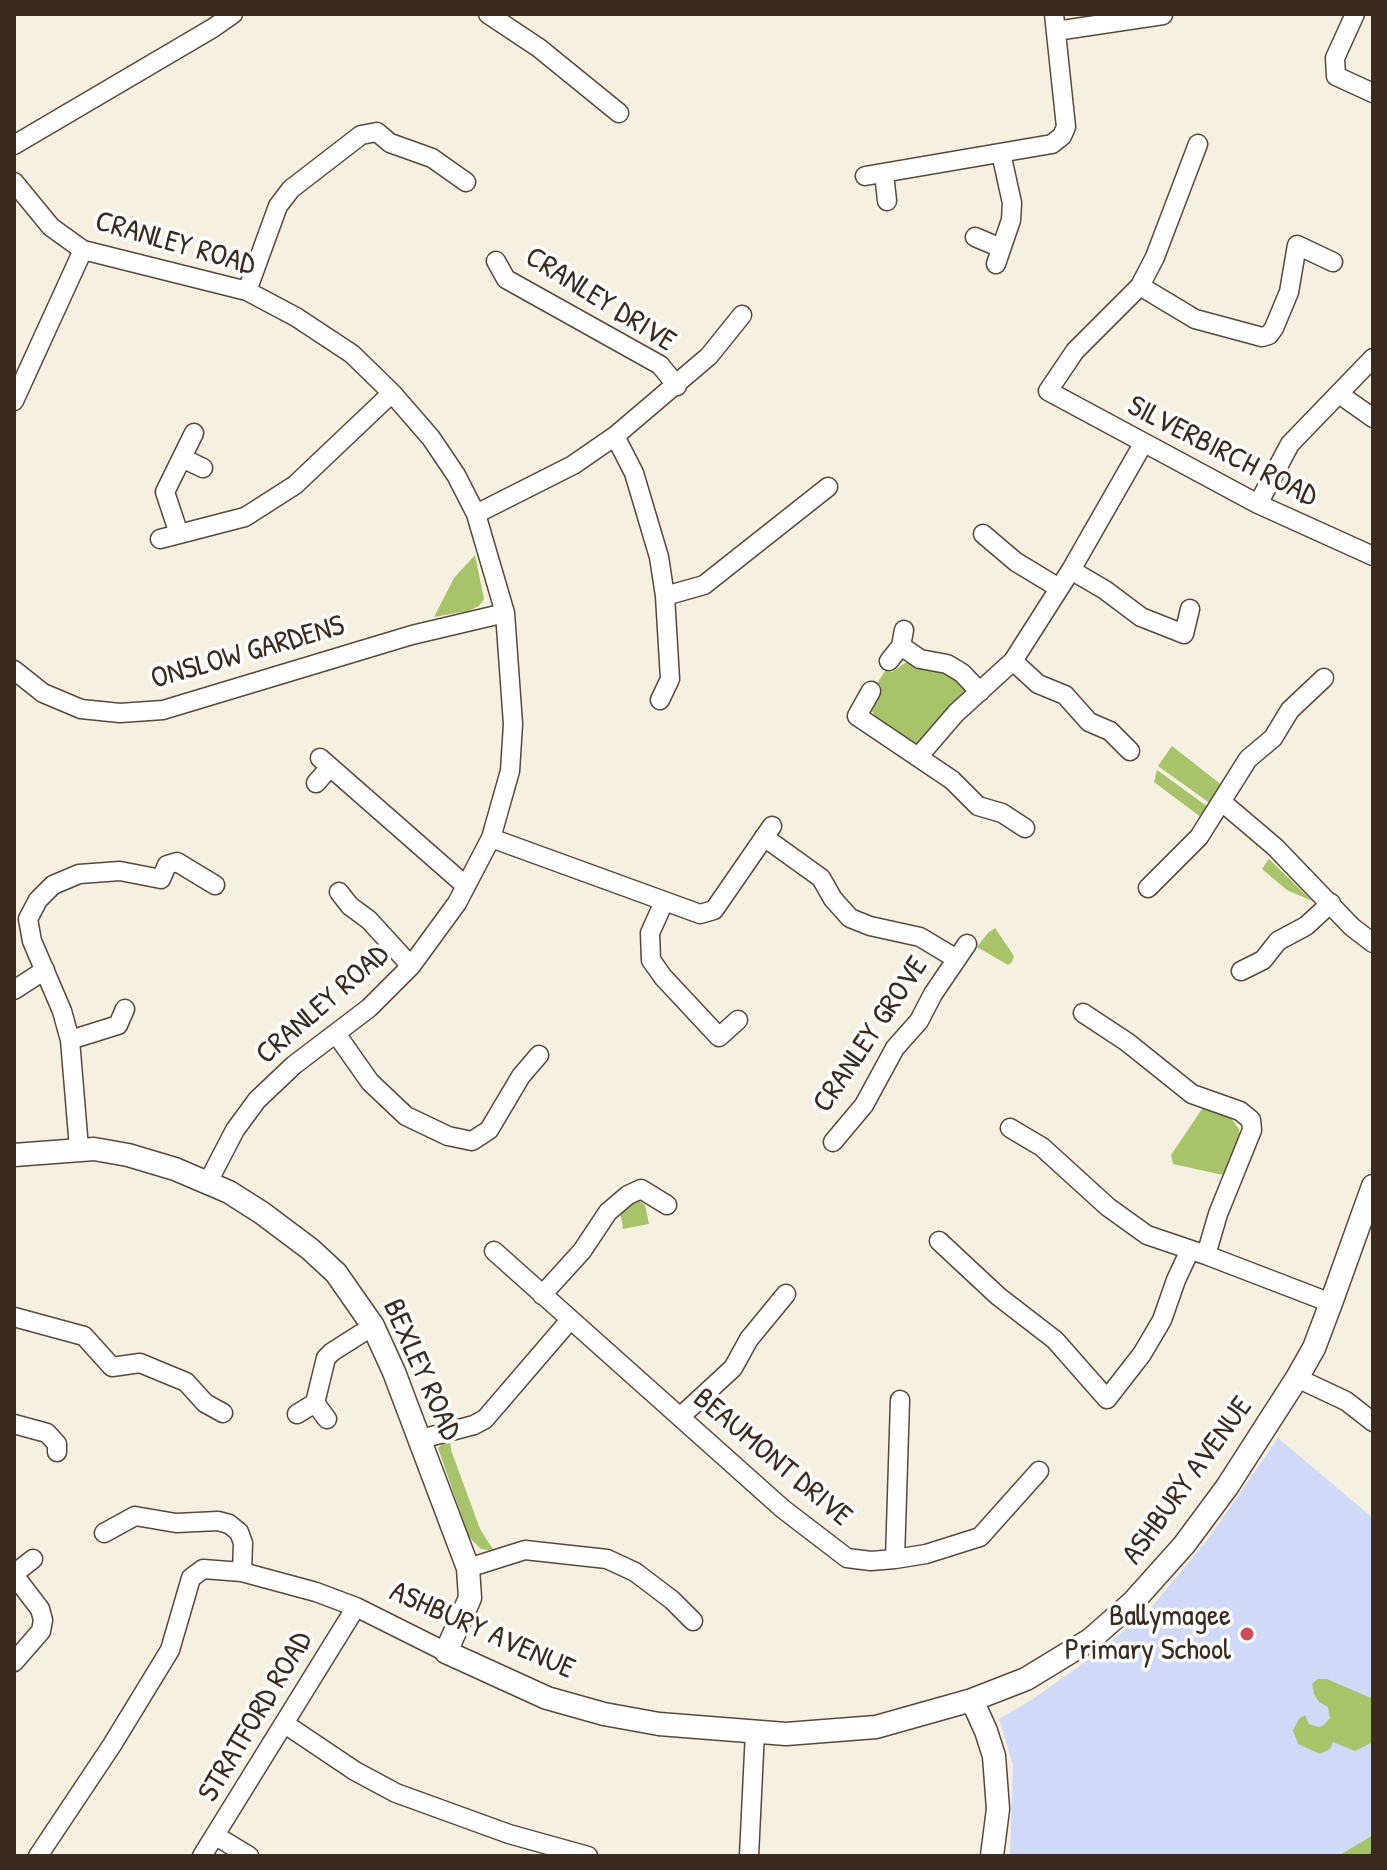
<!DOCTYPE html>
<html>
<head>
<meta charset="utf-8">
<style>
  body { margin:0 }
  #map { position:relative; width:1387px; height:1870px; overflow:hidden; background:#f6f0e0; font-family:"Patrick Hand",sans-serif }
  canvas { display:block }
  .frame { position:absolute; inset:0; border:16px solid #3b2a1e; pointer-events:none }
</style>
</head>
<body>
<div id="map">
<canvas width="1387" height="1870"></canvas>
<div class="frame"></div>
</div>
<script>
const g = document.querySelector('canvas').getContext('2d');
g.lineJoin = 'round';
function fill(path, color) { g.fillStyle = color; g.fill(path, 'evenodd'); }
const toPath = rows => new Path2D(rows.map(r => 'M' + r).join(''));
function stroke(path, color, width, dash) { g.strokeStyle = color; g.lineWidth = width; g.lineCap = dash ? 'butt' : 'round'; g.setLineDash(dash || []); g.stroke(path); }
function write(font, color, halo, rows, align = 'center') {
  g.font = font + ' "Patrick Hand",sans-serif'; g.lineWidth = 7; g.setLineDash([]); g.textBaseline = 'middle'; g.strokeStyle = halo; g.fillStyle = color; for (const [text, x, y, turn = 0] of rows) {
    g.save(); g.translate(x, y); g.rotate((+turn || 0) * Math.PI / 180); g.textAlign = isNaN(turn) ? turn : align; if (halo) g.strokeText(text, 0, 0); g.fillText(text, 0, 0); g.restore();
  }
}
const built = toPath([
  [1278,1438,1373,1518,1373,1835,1338,1856,1010,1856,1013,1765,999,1719,1033,1699,1092,1657,1149,1610,1208,1539]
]);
const green = toPath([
  [475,555,484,599,479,606,468,611,434,617,454,578],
  [913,662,942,670,963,684,965,690,965,694,920,742,914,744,876,718,872,711,881,693,876,685,885,671,892,672,905,663],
  [1172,746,1223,786,1211,804,1158,766],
  [1157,770,1208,807,1202,818,1154,782],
  [1269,859,1312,901,1287,890,1262,869],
  [995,928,1014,956,1012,962,1008,965,977,947,988,933],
  [1204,1106,1231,1118,1239,1129,1240,1137,1223,1175,1173,1164,1171,1155],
  [638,1200,645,1205,649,1224,623,1229,620,1210],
  [450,1437,451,1450,480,1529,494,1551,481,1549,469,1537,438,1448],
  [1317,1679,1327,1679,1373,1699,1373,1742,1355,1751,1333,1742,1330,1749,1320,1754,1298,1744,1293,1730,1299,1719,1305,1715,1309,1724,1319,1727,1324,1725,1330,1718,1328,1707,1319,1702,1314,1694,1312,1684],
  [1373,1835,1373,1856,1338,1856]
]);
const stream = toPath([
  [1370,1856,1373,1854]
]);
const minor = toPath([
  [488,14,539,48,619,113],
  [1355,14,1335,58,1336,76,1373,93],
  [1056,31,1163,15],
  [1198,144,1155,257,1140,286,1075,351,1048,391,1258,504,1373,556],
  [14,145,213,28,233,14],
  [884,173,887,201],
  [865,176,1052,144,1062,136,1066,127,1054,14],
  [14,182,51,227,83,250,247,291,296,317,352,354,392,393,431,438,456,475,476,514,505,613,513,724,510,771,491,838,457,903,411,966,369,1008,294,1065,257,1100,235,1130,208,1182],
  [975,237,1001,248],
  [496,261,506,279,660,365,677,386],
  [996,264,1011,220,1012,203,1001,153],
  [1140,286,1195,319,1262,337,1269,335,1274,328,1289,292,1297,245,1333,262],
  [247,291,278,206,291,189,361,135,377,132,390,143,432,158,466,182],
  [1339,394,1373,418],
  [14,401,83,250],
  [615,436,634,473,659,557,665,596,670,679,660,700],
  [182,458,203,468],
  [1258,504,1290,444,1373,358],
  [476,514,573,465,615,436,709,356,742,315],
  [179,534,165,492,194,433],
  [983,534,1016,562,1059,588],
  [160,539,245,517,295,485,392,393],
  [1071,570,1105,590,1141,617,1184,634,1190,609],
  [665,596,704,585,828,487],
  [901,646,920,659,947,664,962,673,980,692],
  [889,661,901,646,904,630],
  [1013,661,1038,684,1065,695,1089,722,1110,731,1130,751],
  [14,670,43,693,81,709,120,713,163,710,412,635,505,613],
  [871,691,857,716,952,780,978,806,1002,813,1025,828],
  [919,756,956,713,1013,661,1071,570,1143,444],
  [320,758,466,886],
  [316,783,330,767],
  [1222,802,1275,847,1352,927,1373,943],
  [764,837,821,878,833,899,850,918,870,926,920,937,955,958],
  [491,838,700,914,714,910,772,826],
  [1148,888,1199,837,1248,759,1273,738,1290,710,1324,678],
  [339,892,350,906,369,920,411,966],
  [664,902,650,933,651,960,663,977,719,1037,738,1020],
  [1241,971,1263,960,1278,941,1306,926,1331,903],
  [14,990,45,970],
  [1083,1013,1127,1042,1192,1094,1240,1111,1251,1120,1252,1130,1218,1214,1206,1255],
  [337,1035,370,1082,406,1116,448,1136,472,1141,489,1130,521,1076,539,1055],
  [70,1040,118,1025,125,1009],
  [1010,1128,1042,1147,1108,1207,1147,1235,1206,1255,1331,1303],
  [833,1142,864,1105,895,1048,919,1021,933,994,967,944],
  [79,1148,70,1040,62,1011,32,941,28,919,38,900,53,885,79,874,120,871,161,879,167,865,177,862,215,885],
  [939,1241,998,1296,1055,1340,1107,1399,1142,1354,1162,1320,1176,1280,1190,1250],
  [494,1251,783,1509,847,1558,871,1561,895,1559,926,1554,980,1537,1039,1471],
  [542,1295,582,1251,608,1212,628,1195,641,1189,667,1205],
  [14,1317,84,1336,112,1367,140,1363,186,1382,205,1403,223,1413],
  [1297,1378,1346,1401,1373,1422],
  [315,1403,326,1358,332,1352,373,1326],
  [297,1414,315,1403,327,1419],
  [680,1417,733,1368,749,1339,786,1294],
  [14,1424,47,1433,57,1444,57,1452],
  [421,1439,474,1425,485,1419,570,1320],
  [104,1533,135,1516,176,1523,218,1521,229,1524,239,1532,243,1543,242,1572],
  [895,1559,900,1400],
  [468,1568,525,1550,607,1559,635,1572,672,1600,693,1621],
  [14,1574,33,1559],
  [14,1575,40,1609,43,1620,41,1631,14,1662],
  [285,1724,355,1771,396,1793,509,1834,588,1856],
  [216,1836,249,1856],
  [38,1856,112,1745,170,1650,191,1578,203,1569,242,1572,316,1592,356,1607,446,1652],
  [202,1856,356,1607],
  [749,1856,755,1731]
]);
const tertiary = toPath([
  [14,1155,94,1149,128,1155,175,1169,229,1192,262,1213,310,1249,336,1273,373,1326,394,1372,468,1568,470,1598,446,1652,547,1698,604,1714,659,1724,786,1734,876,1727,972,1700,1026,1679,1090,1640,1133,1602,1184,1545,1227,1487,1297,1378,1314,1348,1331,1303,1373,1186],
  [972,1700,986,1731,994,1756,998,1809,992,1856]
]);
const markers = [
  [1247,1634,8,"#d1495b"]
];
const streetNames = [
  ["CRANLEY ROAD",175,244,16],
  ["CRANLEY DRIVE",600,300,32],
  ["SILVERBIRCH ROAD",1222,452,27],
  ["ONSLOW GARDENS",248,653,-16],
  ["CRANLEY ROAD",323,1005,-41],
  ["CRANLEY GROVE",871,1035,-56],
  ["BEXLEY ROAD",421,1370,66],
  ["BEAUMONT DRIVE",772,1458,40],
  ["ASHBURY AVENUE",1188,1481,-54],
  ["ASHBURY AVENUE",482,1631,24],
  ["STRATFORD ROAD",256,1717,-59]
];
const poiNames = [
  ["Ballymagee",1231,1617],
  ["Primary School",1231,1651]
];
fill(built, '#d1d9f9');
fill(green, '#a7c46b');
stroke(stream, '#44abc3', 5);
stroke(minor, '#57483b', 21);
stroke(tertiary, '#57483b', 25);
stroke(minor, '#fff', 18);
stroke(tertiary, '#fff', 22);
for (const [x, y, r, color] of markers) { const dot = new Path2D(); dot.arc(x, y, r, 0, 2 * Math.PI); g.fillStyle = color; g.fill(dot); stroke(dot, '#fff', 3); }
write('30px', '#3b2a1e', '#fff', streetNames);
write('30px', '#3b2a1e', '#fff', poiNames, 'right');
</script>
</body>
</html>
